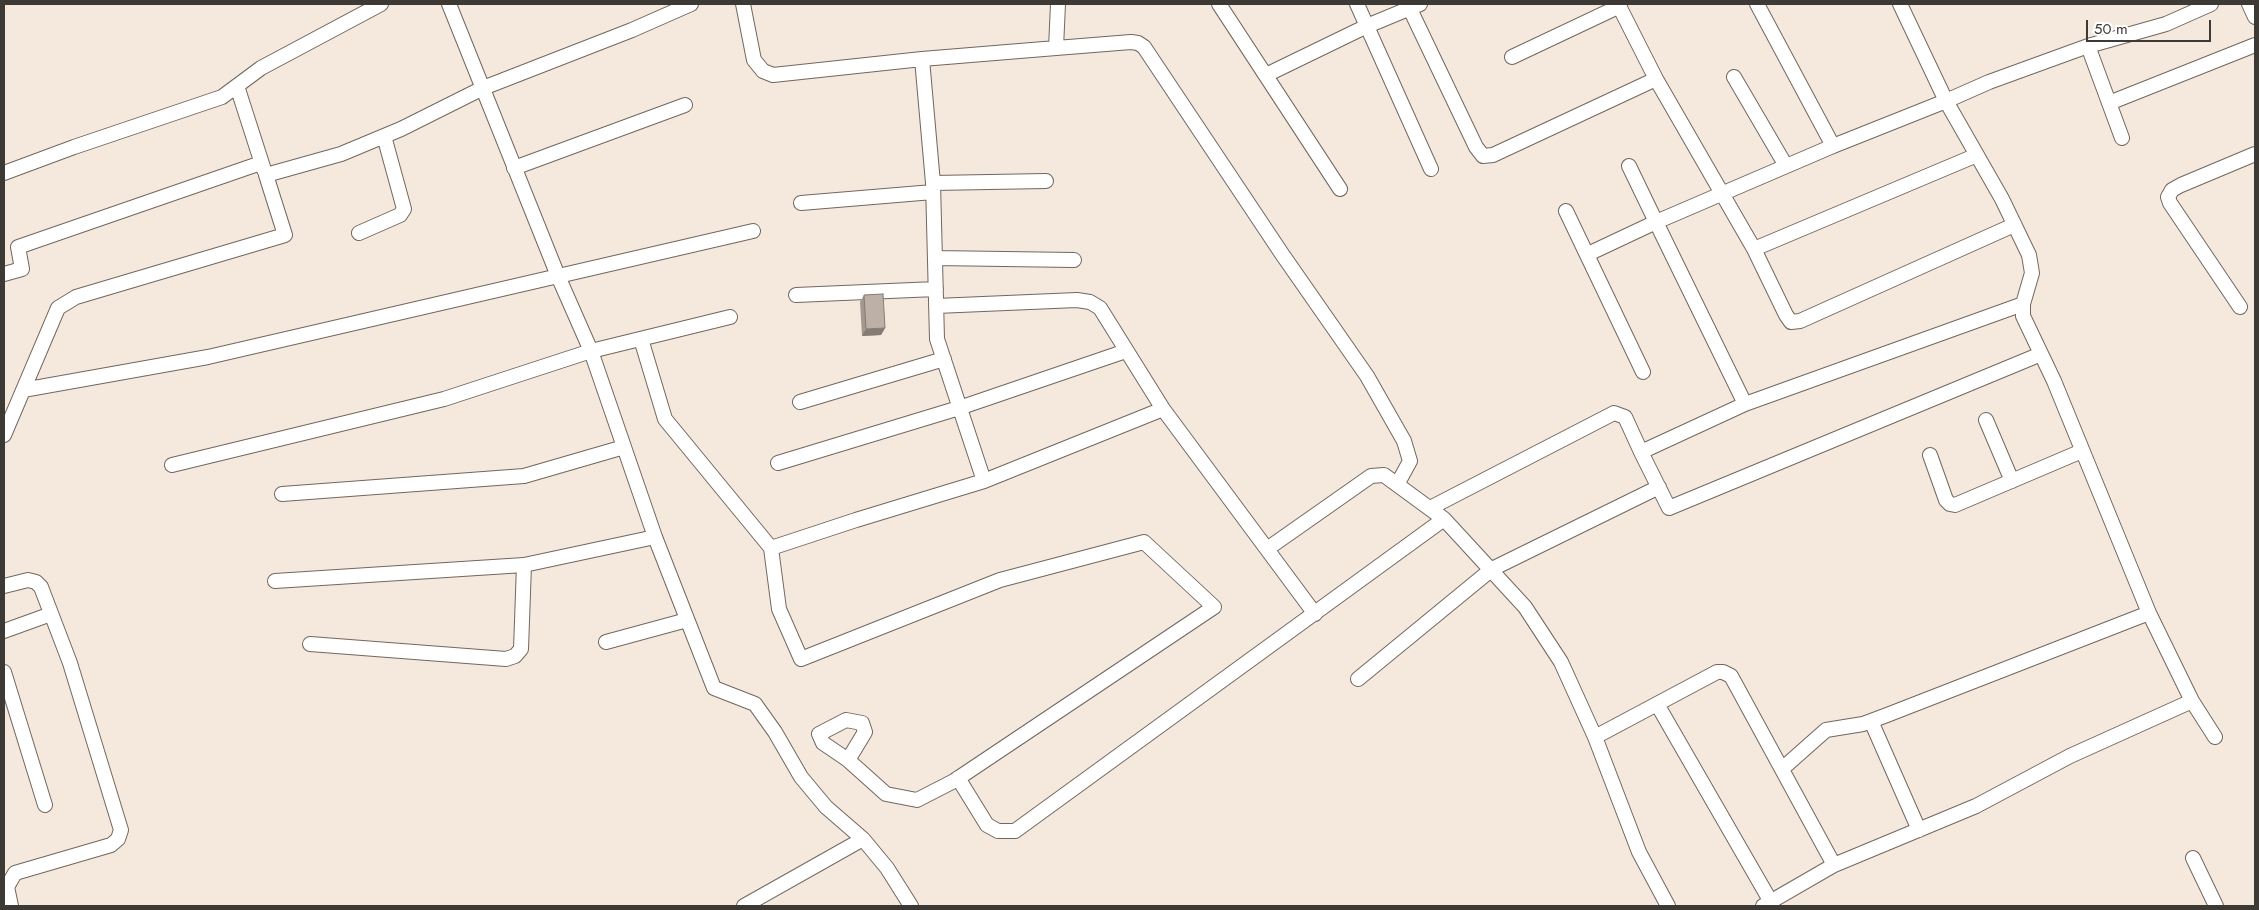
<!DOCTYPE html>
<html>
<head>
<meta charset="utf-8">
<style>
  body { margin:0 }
  #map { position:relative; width:2259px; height:910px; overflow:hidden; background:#f5e9de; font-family:Jost,sans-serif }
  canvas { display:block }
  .frame { position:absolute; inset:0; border:5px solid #3d3935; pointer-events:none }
  .scale { position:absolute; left:2086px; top:20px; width:125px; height:22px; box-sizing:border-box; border:2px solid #3d3935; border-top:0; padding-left:6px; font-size:15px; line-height:18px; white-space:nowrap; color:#3d3935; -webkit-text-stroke:4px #fff; paint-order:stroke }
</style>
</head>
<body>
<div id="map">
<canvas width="2259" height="910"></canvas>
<div class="frame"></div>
<div class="scale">50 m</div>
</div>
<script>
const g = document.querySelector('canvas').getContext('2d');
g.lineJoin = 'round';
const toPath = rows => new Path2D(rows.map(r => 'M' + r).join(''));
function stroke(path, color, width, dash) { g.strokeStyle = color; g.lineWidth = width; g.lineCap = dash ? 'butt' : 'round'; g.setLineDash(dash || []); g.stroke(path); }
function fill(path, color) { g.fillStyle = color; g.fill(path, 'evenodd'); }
const street = toPath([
  [449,4,558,276,591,351,655,537,714,688,755,704,775,732,801,777,826,807,863,839,887,868,911,906],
  [743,4,754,60,763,71,773,75,922,59],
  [1219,4,1340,189],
  [1357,4,1431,169],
  [1618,4,1656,79,1754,249,1977,155],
  [1757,4,1833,146,1946,101,1900,4],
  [2249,4,2255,17],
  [1410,9,1476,147,1483,156,1493,155,1656,79],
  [2088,46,2122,138],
  [1056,48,1131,42,1138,43,1144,47,1282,254,1367,376,1404,441,1410,461,1398,483],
  [1512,57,1620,6],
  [1266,75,1367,26,1420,4],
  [1734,77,1786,166],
  [237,86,264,170],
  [2109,103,2255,45],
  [514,168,685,105],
  [4,173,74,147,222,97,261,68,381,4],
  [933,183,1046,181],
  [801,203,933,192],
  [1566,211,1643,372],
  [359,233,400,215,404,209,384,136],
  [1754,249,1786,315,1791,322,1800,321,2014,225],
  [1588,254,1656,222,1629,166],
  [935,258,1074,260],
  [4,274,22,269,18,247,261,163],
  [796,295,936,289],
  [2023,304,1745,404,1641,452,1669,508,2041,354],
  [936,306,1077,300,1090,302,1100,308,1163,409,1315,614],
  [2240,307,2170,203,2168,197,2172,190,2181,185,2255,154],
  [641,339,665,419,771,548,779,609,801,659,1000,580,1144,542,1214,607,954,781,917,800,886,794,848,760,823,743,819,734,846,720,862,723,865,732,848,760],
  [23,390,208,357,753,231],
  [800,402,944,359],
  [1745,404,1656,222,1833,146],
  [1986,420,2012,481],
  [4,435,58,308,76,297,285,235,266,175,341,154,401,129,483,88,632,30,691,4],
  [1930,455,1946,500,1950,504,1955,505,2082,451],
  [778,463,959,408,1126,351],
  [172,465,444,399,591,351,730,317],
  [984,481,1163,409],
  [282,494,524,476,624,447],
  [1430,508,1614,413,1625,417,1641,452],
  [771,548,856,520,984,481,937,339,933,183,922,59,1056,48,1058,4],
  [1267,549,1371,476,1384,475,1444,519,1525,607,1561,662,1595,737,1639,852,1668,906],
  [275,581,524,565,655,537],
  [4,586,28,580,36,582,41,587,70,663,121,830,118,839,111,845,15,873,7,887,11,906],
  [4,631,51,614],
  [606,642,687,620],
  [310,644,506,659,515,656,521,649,524,565],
  [4,672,45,805],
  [1358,679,1492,569,1659,487],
  [2192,701,2149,613,2054,381,2023,316,2023,304,2032,273,2029,255,2002,199,1946,101,1989,82,2088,46,2166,24,2211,4],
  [1657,704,1771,902],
  [1871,721,1919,830],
  [1595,737,1717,672,1723,672,1731,676,1834,865],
  [1782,769,1826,730,1863,724,1887,715,2149,613],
  [958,778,987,825,998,831,1015,831,1444,519],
  [2193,858,2216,906],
  [744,906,863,839],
  [1763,906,1834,865,1976,806,2070,756,2192,701,2215,737]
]);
const wall = toPath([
  [864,295,885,328,881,335,862,336,860,302]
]);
const shadedWall = toPath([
  [885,328,881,335,862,336,866,329]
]);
const building = toPath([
  [883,294,885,328,866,329,864,295,883,294]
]);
stroke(street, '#71675e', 16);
stroke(street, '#fff', 14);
fill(wall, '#a39890');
fill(shadedWall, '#847c75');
fill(building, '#bdb1a7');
stroke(building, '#847c75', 1);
</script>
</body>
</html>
